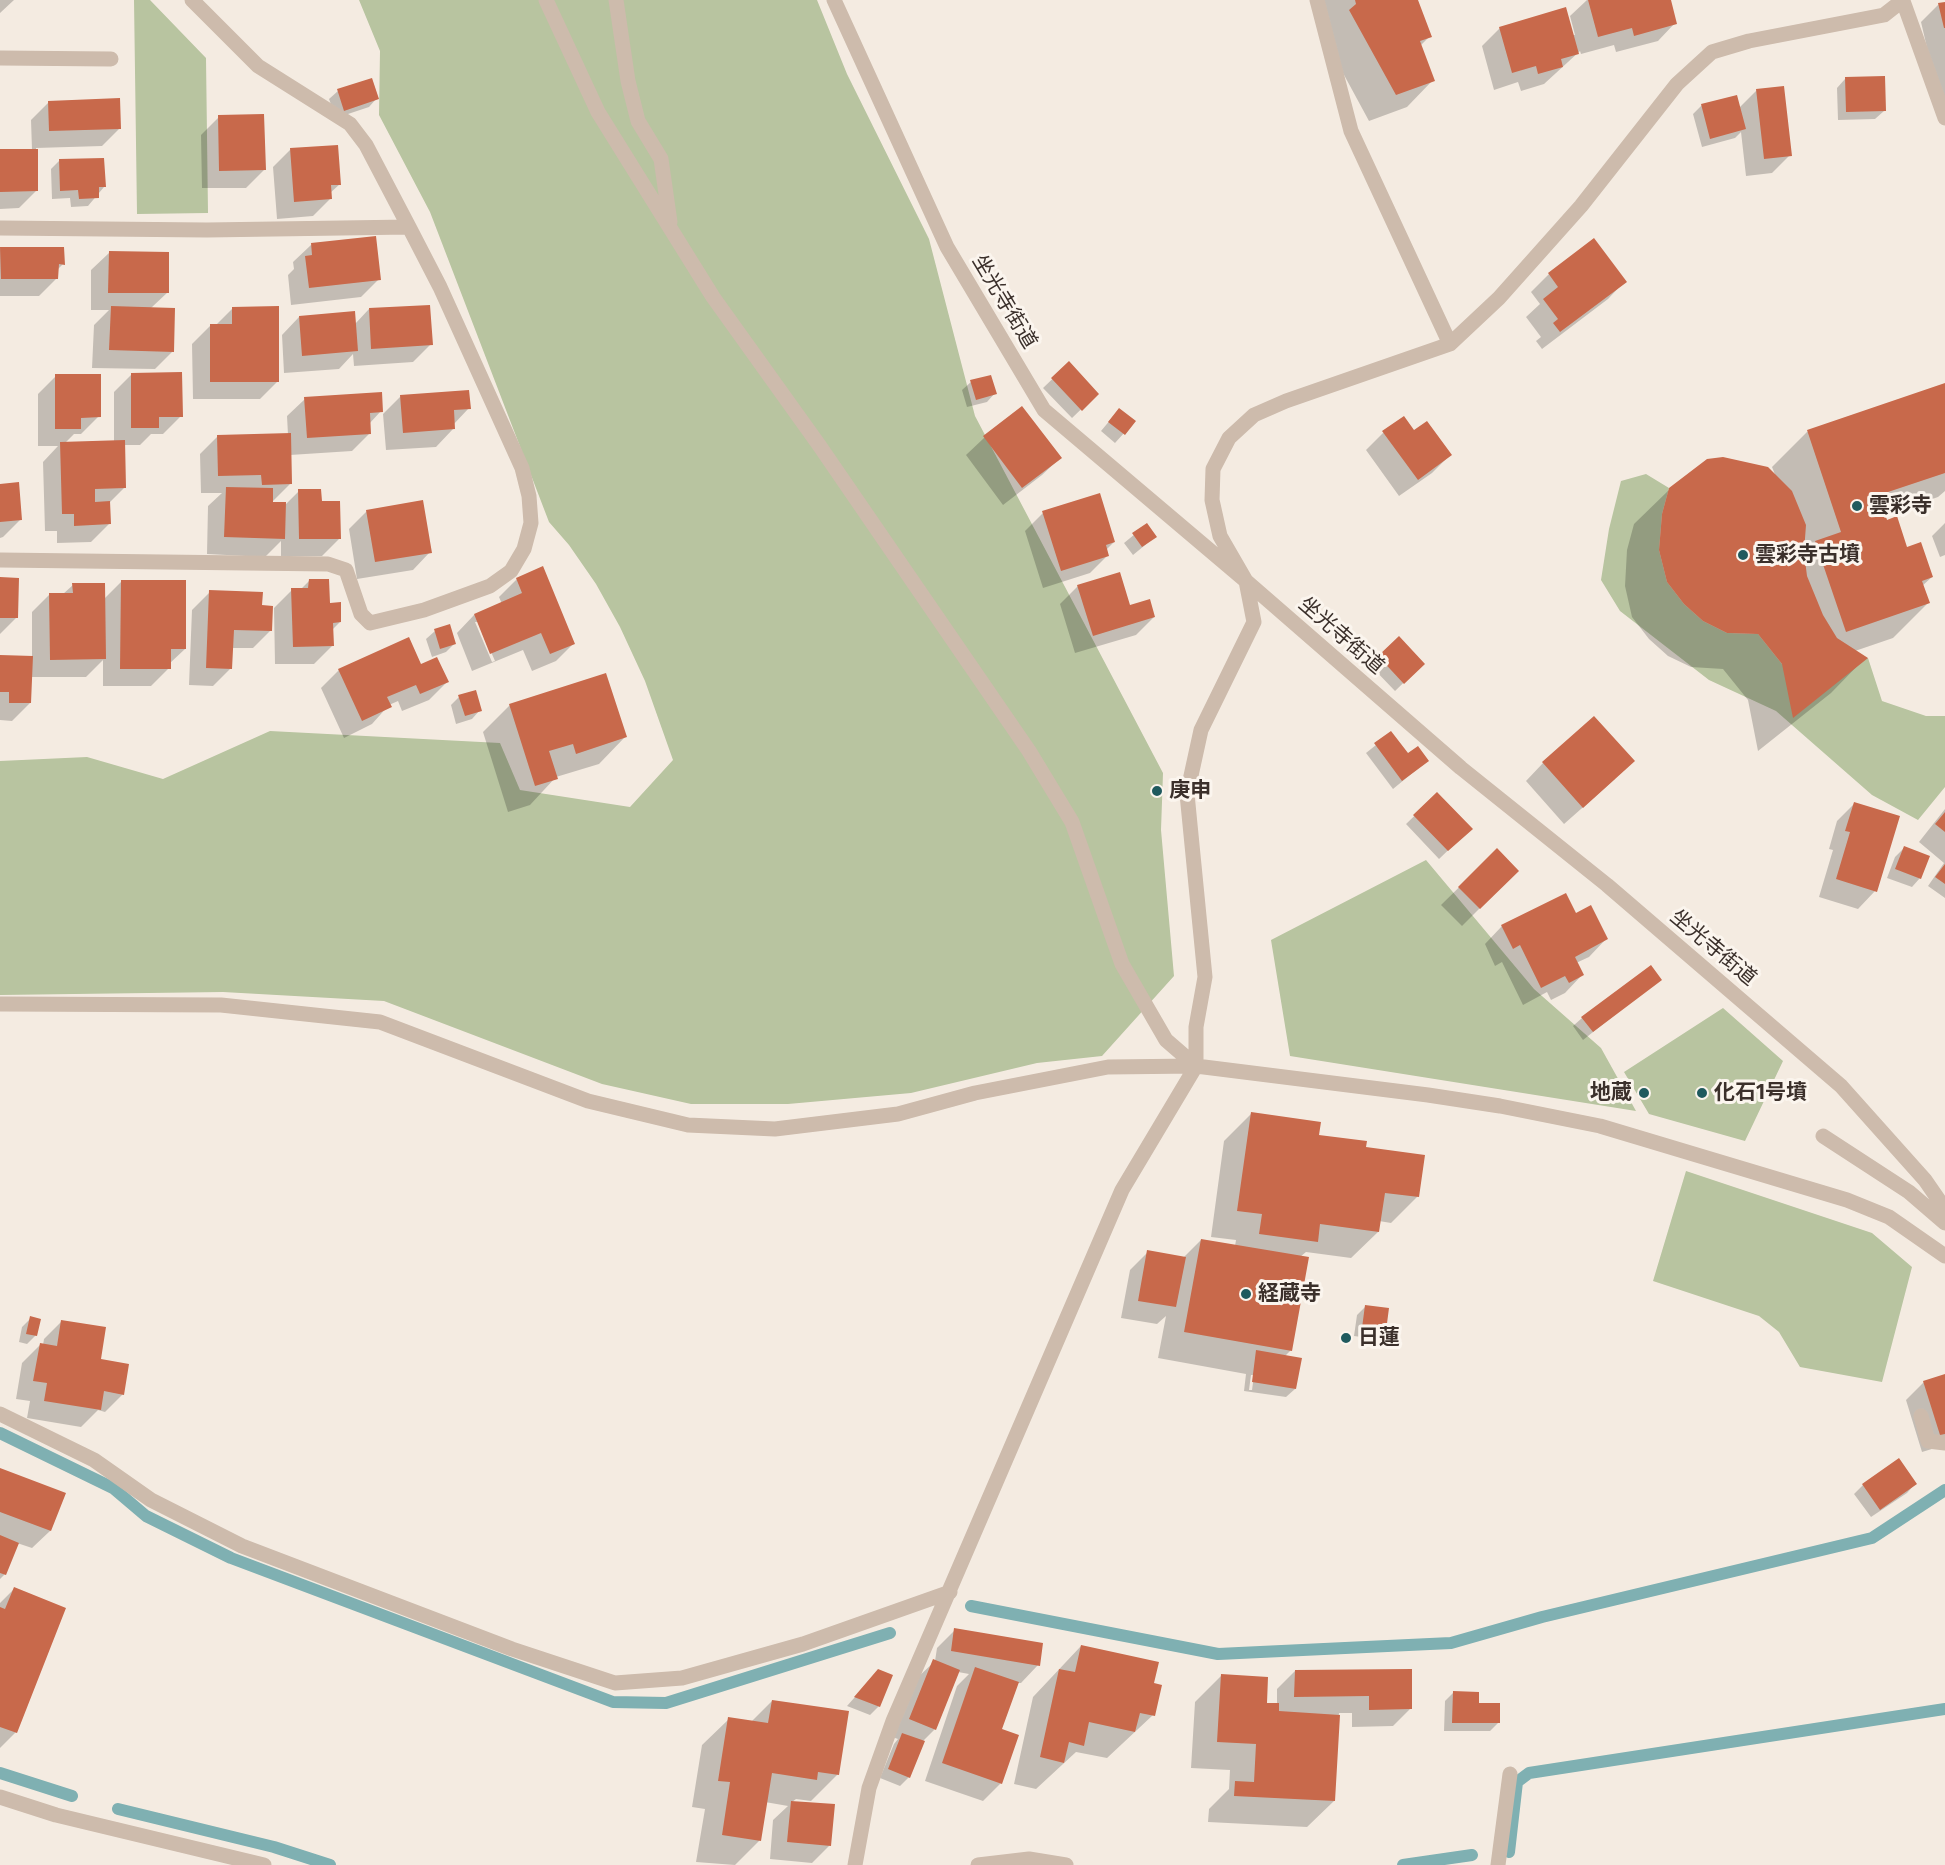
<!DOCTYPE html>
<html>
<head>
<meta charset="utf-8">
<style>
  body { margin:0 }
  canvas { display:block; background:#f4ebe1 }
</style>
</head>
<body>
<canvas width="1945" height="1865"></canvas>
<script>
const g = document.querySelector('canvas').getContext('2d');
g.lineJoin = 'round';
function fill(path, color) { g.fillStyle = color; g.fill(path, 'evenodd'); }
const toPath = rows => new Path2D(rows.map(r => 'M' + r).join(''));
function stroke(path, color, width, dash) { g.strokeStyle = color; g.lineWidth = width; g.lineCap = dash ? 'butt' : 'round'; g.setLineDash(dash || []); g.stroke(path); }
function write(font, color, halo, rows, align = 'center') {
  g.font = font + ' "Fira Sans Condensed","Noto Sans JP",sans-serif'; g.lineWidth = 6; g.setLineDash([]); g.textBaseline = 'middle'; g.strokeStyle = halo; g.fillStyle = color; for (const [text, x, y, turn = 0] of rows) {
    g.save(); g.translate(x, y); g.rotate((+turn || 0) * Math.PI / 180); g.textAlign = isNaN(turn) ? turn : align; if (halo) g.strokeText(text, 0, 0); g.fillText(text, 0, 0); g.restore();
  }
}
const green = toPath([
  [134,0,150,0,206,58,208,213,137,214],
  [359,0,817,0,847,74,929,239,975,416,1163,773,1161,830,1174,976,1102,1056,1037,1063,911,1093,788,1104,691,1104,602,1084,384,1001,223,992,0,995,0,761,87,757,163,779,270,731,500,743,520,790,630,807,673,760,645,681,620,627,596,584,569,545,549,522,430,212,379,115,380,51],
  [1646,474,1669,488,1662,514,1659,550,1667,582,1684,604,1703,621,1727,633,1758,634,1782,664,1868,658,1882,701,1926,716,1945,716,1945,787,1918,820,1872,795,1776,711,1709,680,1620,611,1601,580,1609,529,1621,481],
  [1426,860,1534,989,1601,1048,1636,1111,1290,1056,1271,940],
  [1723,1008,1783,1061,1745,1141,1649,1114,1624,1072],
  [1686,1171,1872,1233,1912,1267,1882,1382,1800,1367,1779,1332,1759,1316,1653,1281]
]);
const shadow = toPath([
  [0,0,14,0,0,13],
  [1320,0,1417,0,1430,36,1420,46,1433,80,1407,107,1369,121,1324,38],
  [1587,0,1669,0,1675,23,1658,41,1616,52,1614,45,1581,54,1580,51,1544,84,1521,91,1518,82,1494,90,1482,46,1500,28,1575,35,1570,16],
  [1945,3,1945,125,1921,22,1939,4],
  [1845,79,1884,111,1875,119,1838,120,1837,88],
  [1757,90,1790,155,1772,173,1746,176,1741,132,1735,138,1702,147,1693,114,1702,105,1739,108],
  [338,91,377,98,369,107,336,118,329,99],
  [49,102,120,128,102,146,36,148,37,190,19,208,0,209,0,151,32,150,31,120],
  [219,117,264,170,246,188,202,188,201,135],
  [291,149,340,184,330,193,331,198,313,216,277,219,273,167],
  [59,161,104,187,88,206,71,207,70,198,52,199,51,169],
  [1594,240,1625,281,1608,299,1542,349,1536,341,1541,337,1526,317,1540,304,1531,292,1549,274],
  [311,245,379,279,361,297,291,305,288,275,294,269,293,262],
  [63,248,63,264,57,270,57,278,39,296,0,296,0,249],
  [109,253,168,292,151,308,173,351,155,369,92,368,94,325,109,310,91,310,91,270],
  [233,308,278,381,260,399,193,399,192,344,210,326,215,326],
  [369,309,431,344,413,362,354,366,353,354,339,369,284,373,282,335,299,317,355,324],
  [1069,363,1097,394,1072,418,1043,388],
  [131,375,181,416,163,434,151,434,140,445,123,445,124,488,109,503,109,524,91,542,57,543,57,531,45,531,43,462,58,446,38,446,38,394,56,376,99,416,81,434,74,434,64,444,114,442,114,392],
  [971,382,995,393,987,402,967,407,962,390],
  [1945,385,1945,491,1938,497,1884,516,1906,549,1932,577,1922,586,1928,603,1893,638,1855,651,1865,658,1831,693,1758,751,1748,700,1723,669,1691,667,1668,656,1649,639,1632,617,1625,586,1627,550,1634,524,1670,489,1776,477,1772,467,1807,432],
  [401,396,469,408,453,425,453,429,436,447,386,450,383,414],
  [305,399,381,411,369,424,370,433,352,451,290,455,291,483,270,504,286,504,299,491,320,503,339,539,322,556,281,556,281,541,265,557,207,554,208,506,222,493,201,493,200,454,218,436,288,435,287,416],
  [1022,409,1060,458,1042,475,1003,505,966,455,984,438],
  [1111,419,1134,422,1115,443,1101,431],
  [1413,432,1450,455,1432,473,1399,496,1366,450,1383,433],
  [0,485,20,520,3,537,0,538],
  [367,511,430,552,413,570,357,579,349,529],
  [1043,513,1114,542,1106,550,1108,555,1090,573,1043,588,1025,531],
  [1945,523,1945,555,1940,557,1932,536],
  [1146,525,1155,537,1133,555,1124,543],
  [0,579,16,618,0,634],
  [517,579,573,644,556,661,532,671,523,650,472,671,457,633,474,615,502,604,499,597],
  [475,622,478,622,495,661,492,662],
  [309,581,340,622,332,630,332,646,314,664,275,664,274,608,292,590,300,590],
  [121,582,185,649,169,664,169,668,151,686,103,686,103,660,86,677,31,677,30,703,12,721,0,720,0,656,32,657,32,612,50,594,63,594,73,585,104,599],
  [1078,586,1129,606,1154,617,1136,635,1075,653,1060,604],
  [210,592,261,606,271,630,253,648,232,648,231,668,213,686,189,685,192,610],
  [435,631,454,644,446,652,432,657,426,639],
  [1399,638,1423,664,1395,691,1371,666],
  [421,666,447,682,429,700,402,711,398,701,389,705,372,724,344,738,321,688,339,670],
  [459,697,480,710,472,719,456,724,451,705],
  [510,705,625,737,599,764,556,777,530,805,508,812,483,732],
  [1391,733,1408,755,1427,761,1393,789,1366,753],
  [1543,763,1615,779,1564,824,1526,781],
  [1437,794,1462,837,1439,859,1406,824],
  [1855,803,1875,891,1858,909,1819,897,1833,850,1829,849,1837,821],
  [1945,809,1945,898,1928,886,1944,863,1919,842],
  [1904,848,1920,878,1912,887,1887,878,1895,857],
  [1497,850,1517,871,1462,926,1441,905],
  [1575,915,1606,939,1589,957,1576,963,1582,975,1565,993,1551,1000,1547,992,1523,1005,1502,962,1495,966,1485,944,1502,926],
  [1651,967,1660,979,1583,1040,1573,1026,1582,1018],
  [1251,1114,1318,1136,1365,1148,1418,1196,1391,1223,1379,1221,1378,1232,1351,1258,1306,1252,1300,1257,1291,1350,1285,1356,1295,1389,1286,1397,1244,1391,1246,1374,1158,1358,1166,1316,1157,1324,1121,1318,1130,1270,1148,1252,1183,1258,1201,1240,1235,1246,1236,1240,1211,1237,1224,1141],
  [1251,1375,1254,1375,1252,1390,1249,1390],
  [1366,1306,1385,1330,1376,1339,1354,1336,1357,1315],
  [31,1318,36,1335,27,1344,19,1342,22,1327],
  [61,1322,99,1360,123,1394,105,1412,98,1410,81,1427,27,1418,30,1401,16,1399,22,1363,40,1345,43,1345,44,1339],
  [1945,1376,1945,1445,1922,1452,1906,1400,1924,1382],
  [1899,1460,1915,1484,1907,1493,1871,1517,1854,1494,1863,1485],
  [0,1470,64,1494,50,1531,32,1548,17,1543,5,1574,0,1579],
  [14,1589,16,1732,0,1748,0,1603],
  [955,1630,1038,1665,1021,1683,1017,1683,1000,1730,1001,1783,983,1801,925,1781,957,1686,969,1674,958,1672,935,1729,922,1742,909,1777,900,1786,880,1778,894,1744,898,1739,892,1737,916,1679,935,1661,937,1648],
  [1081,1646,1152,1684,1153,1715,1107,1758,1076,1752,1036,1789,1014,1784,1033,1697],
  [1295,1671,1411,1708,1393,1726,1352,1727,1352,1713,1339,1713,1334,1801,1307,1827,1208,1822,1209,1809,1229,1789,1230,1770,1191,1768,1195,1702,1222,1675,1266,1704,1277,1705,1277,1689],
  [870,1680,879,1706,870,1715,847,1706],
  [1453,1693,1499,1722,1490,1731,1444,1731,1445,1701],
  [772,1701,838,1774,811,1801,796,1799,792,1802,830,1845,812,1863,770,1859,773,1820,788,1806,765,1802,759,1841,735,1865,696,1862,705,1809,692,1807,702,1745,729,1719,751,1722]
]);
const stream = toPath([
  [0,1433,113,1488,146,1516,231,1558,613,1702,666,1703,890,1633],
  [971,1606,1218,1654,1451,1643,1542,1617,1872,1538,1945,1490],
  [0,1773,72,1796],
  [118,1809,274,1847,330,1865],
  [1509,1852,1517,1782,1529,1773,1945,1709],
  [1403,1865,1472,1855]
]);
const building = toPath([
  [1355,0,1418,0,1432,37,1420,41,1435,81,1396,95,1349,10,1356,4],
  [1588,0,1671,0,1677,24,1634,36,1632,28,1598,37],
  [1945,2,1945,28,1944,28,1938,3],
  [1566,7,1579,54,1561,59,1563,67,1538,74,1536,66,1512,73,1499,27],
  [1885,76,1886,111,1846,112,1845,77],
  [372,78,379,99,344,111,337,89],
  [1784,86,1792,156,1764,159,1756,89],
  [1737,95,1746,129,1710,139,1701,104],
  [120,98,121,129,49,131,48,101],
  [264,114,266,170,219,171,218,115],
  [338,145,341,185,331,185,332,199,294,202,290,148],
  [0,149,38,149,38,191,0,192],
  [104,158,106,187,99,187,99,198,79,199,78,190,60,191,59,159],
  [376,236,381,280,309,288,305,256,312,255,311,243],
  [1594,238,1627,282,1560,332,1553,323,1558,319,1543,299,1558,287,1548,273],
  [0,247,64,247,65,265,59,264,58,279,1,279],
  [109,251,169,252,169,293,108,293],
  [430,305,433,345,371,349,369,308],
  [111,306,175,308,174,352,109,350],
  [279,306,279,382,210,382,210,324,232,324,232,307],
  [355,311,358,351,302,356,299,316],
  [1069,361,1099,394,1082,411,1051,378],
  [182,372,183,417,159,417,159,428,131,428,131,373],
  [55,374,101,374,101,417,81,418,81,429,55,429],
  [991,375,997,394,976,400,970,380],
  [1945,383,1945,473,1879,495,1887,520,1897,516,1907,547,1921,542,1933,577,1922,581,1930,603,1846,632,1815,541,1841,532,1807,430],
  [469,390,471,409,454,410,455,429,403,433,400,395],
  [382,392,383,412,370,413,371,434,307,438,304,397],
  [1022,406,1062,458,1022,488,983,436],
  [1119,408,1136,421,1125,435,1108,422],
  [1404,416,1414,430,1427,421,1452,455,1418,480,1382,431],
  [291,433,292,484,262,485,261,475,218,476,217,435],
  [125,440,126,488,95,489,95,502,110,501,111,524,74,526,74,514,62,514,60,442],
  [1723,457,1768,467,1792,491,1806,525,1804,552,1807,576,1823,615,1837,638,1868,658,1793,718,1782,664,1758,634,1727,633,1703,621,1684,604,1667,582,1659,550,1662,514,1669,488,1707,459],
  [19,482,22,520,0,522,0,484],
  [226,487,273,488,273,502,286,502,285,539,224,537],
  [298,489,321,489,322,501,340,501,341,539,299,539],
  [1100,493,1115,542,1106,545,1109,556,1061,571,1042,511],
  [423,500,432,553,375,562,366,510],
  [1147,523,1157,537,1142,547,1132,533],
  [543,566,575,644,550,654,541,633,490,654,474,614,522,593,516,578],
  [1120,572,1130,605,1150,599,1155,617,1093,636,1077,585],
  [0,577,19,578,18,618,0,618],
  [309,579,329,579,330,603,341,602,341,622,333,623,334,646,293,647,291,588,308,588],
  [121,580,186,580,186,649,171,649,171,669,120,669],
  [72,583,105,583,106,659,50,660,49,593,73,593],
  [209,590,263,592,262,605,273,606,272,631,234,630,232,669,206,668],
  [450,624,456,644,440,649,434,629],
  [1399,636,1425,664,1404,684,1378,656],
  [409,637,421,664,437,657,449,682,420,694,416,685,387,697,392,707,362,721,338,669],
  [0,655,33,656,31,703,9,703,9,692,0,692],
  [606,673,627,737,576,754,573,744,549,751,558,779,535,786,509,704],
  [476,690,482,711,465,716,458,695],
  [1594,716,1635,761,1583,808,1542,762],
  [1391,731,1408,753,1418,746,1429,761,1402,781,1374,743],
  [1437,792,1473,829,1448,851,1413,815],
  [1854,802,1900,816,1877,892,1836,879,1850,832,1845,831],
  [1945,812,1945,832,1935,824],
  [1904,846,1930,856,1921,879,1895,869],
  [1497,848,1519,871,1480,909,1458,887],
  [1945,864,1945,884,1935,877],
  [1566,893,1576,913,1591,905,1608,939,1575,957,1584,975,1569,983,1565,976,1541,988,1520,945,1513,949,1501,925],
  [1651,965,1662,980,1593,1032,1581,1017],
  [1251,1112,1321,1122,1319,1135,1367,1141,1366,1147,1425,1155,1419,1197,1385,1193,1379,1232,1320,1224,1318,1242,1259,1234,1262,1214,1237,1211],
  [1201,1239,1309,1257,1292,1351,1184,1332],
  [1147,1250,1186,1257,1176,1307,1138,1301],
  [1365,1305,1389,1308,1386,1331,1362,1328],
  [30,1316,41,1319,37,1336,26,1334],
  [61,1320,106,1327,101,1359,129,1364,124,1395,104,1391,101,1410,44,1401,47,1383,33,1381,40,1343,57,1346],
  [1256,1350,1302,1358,1296,1389,1252,1382],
  [1945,1374,1945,1434,1940,1435,1923,1381],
  [1899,1458,1917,1484,1880,1510,1862,1484],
  [0,1468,66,1493,51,1531,0,1512],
  [0,1535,19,1543,6,1575,0,1573],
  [14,1587,66,1608,17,1733,0,1727,0,1607,5,1609],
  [954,1628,1043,1643,1040,1666,951,1651],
  [1081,1645,1159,1662,1154,1683,1162,1685,1155,1716,1140,1713,1135,1732,1089,1722,1084,1746,1069,1742,1064,1763,1040,1757,1059,1669,1075,1672],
  [933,1659,960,1670,936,1730,909,1719],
  [975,1667,1019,1682,1002,1729,1019,1735,1002,1784,942,1763],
  [878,1669,893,1675,880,1707,854,1697],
  [1412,1669,1412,1709,1369,1710,1369,1696,1294,1697,1295,1670],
  [1221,1674,1268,1677,1267,1703,1279,1703,1279,1711,1340,1715,1335,1801,1234,1796,1235,1781,1254,1782,1256,1744,1217,1742],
  [1453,1691,1479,1692,1479,1703,1500,1703,1500,1723,1452,1723],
  [772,1700,849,1711,839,1775,818,1772,817,1780,772,1773,761,1841,722,1835,730,1782,718,1781,728,1717,768,1723],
  [902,1733,925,1741,910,1778,888,1769],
  [791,1801,835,1804,831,1846,787,1842]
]);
const minor = toPath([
  [192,0,258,66,350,124,366,145,409,227],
  [546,0,598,112,713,297,819,445,1029,751,1072,822,1122,964,1166,1040,1196,1066],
  [616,0,628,81,638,121,661,159,670,222],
  [834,0,947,247,1044,410,1246,581,1461,768,1607,885,1841,1086,1925,1180,1945,1209],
  [1317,0,1351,131,1450,344],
  [1903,1,1945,118],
  [0,58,111,59],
  [0,228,207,230,409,227,440,287,522,468,529,496,531,523,524,549,511,571,490,586,424,610,370,623,361,614,346,570,328,564,0,560],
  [0,1004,221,1005,380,1022,588,1101,688,1125,775,1129,898,1114,975,1093,1108,1067,1196,1066,1428,1095,1500,1106,1600,1126,1847,1200,1889,1217,1945,1256],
  [1823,1136,1909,1192,1945,1223],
  [0,1414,94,1460,151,1500,242,1546,512,1649,615,1683,682,1678,803,1644,950,1592],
  [1921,1416,1928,1441,1945,1443],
  [0,1797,56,1815,264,1865],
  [855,1865,869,1788,893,1721,1122,1190,1196,1066,1196,1027,1205,977,1187,794,1201,730,1254,622,1246,581,1220,536,1212,500,1213,469,1229,438,1254,415,1286,401,1450,344,1499,298,1581,206,1677,84,1712,52,1749,41,1884,15,1903,0],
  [978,1865,1029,1859,1066,1865],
  [1498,1865,1510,1774]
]);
const markers = [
  [1857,506,6,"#1f5a5e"],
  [1743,555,6,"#1f5a5e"],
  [1157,791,6,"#1f5a5e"],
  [1644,1093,6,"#1f5a5e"],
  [1702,1093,6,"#1f5a5e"],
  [1246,1294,6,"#1f5a5e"],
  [1346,1338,6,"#1f5a5e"]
];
const streetNames = [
  ["坐光寺街道",1004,302,59],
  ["坐光寺街道",1341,636,41],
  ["坐光寺街道",1713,948,40]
];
const poiNames = [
  ["雲彩寺",1869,506],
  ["雲彩寺古墳",1755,555],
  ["庚申",1169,791],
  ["地蔵",1632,1093,"right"],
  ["化石1号墳",1714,1093],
  ["経蔵寺",1258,1294],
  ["日蓮",1358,1338]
];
fill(green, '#b8c4a0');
fill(shadow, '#0003');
stroke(stream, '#7fb0b2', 12);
fill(building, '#c8694b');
stroke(minor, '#cdbbac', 15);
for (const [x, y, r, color] of markers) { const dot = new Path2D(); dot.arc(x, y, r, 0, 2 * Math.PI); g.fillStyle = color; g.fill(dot); stroke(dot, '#fbf5ee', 2); }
write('21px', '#3b302b', '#fbf5ee', streetNames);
write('bold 21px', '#3b302b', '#fbf5ee', poiNames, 'left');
</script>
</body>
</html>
